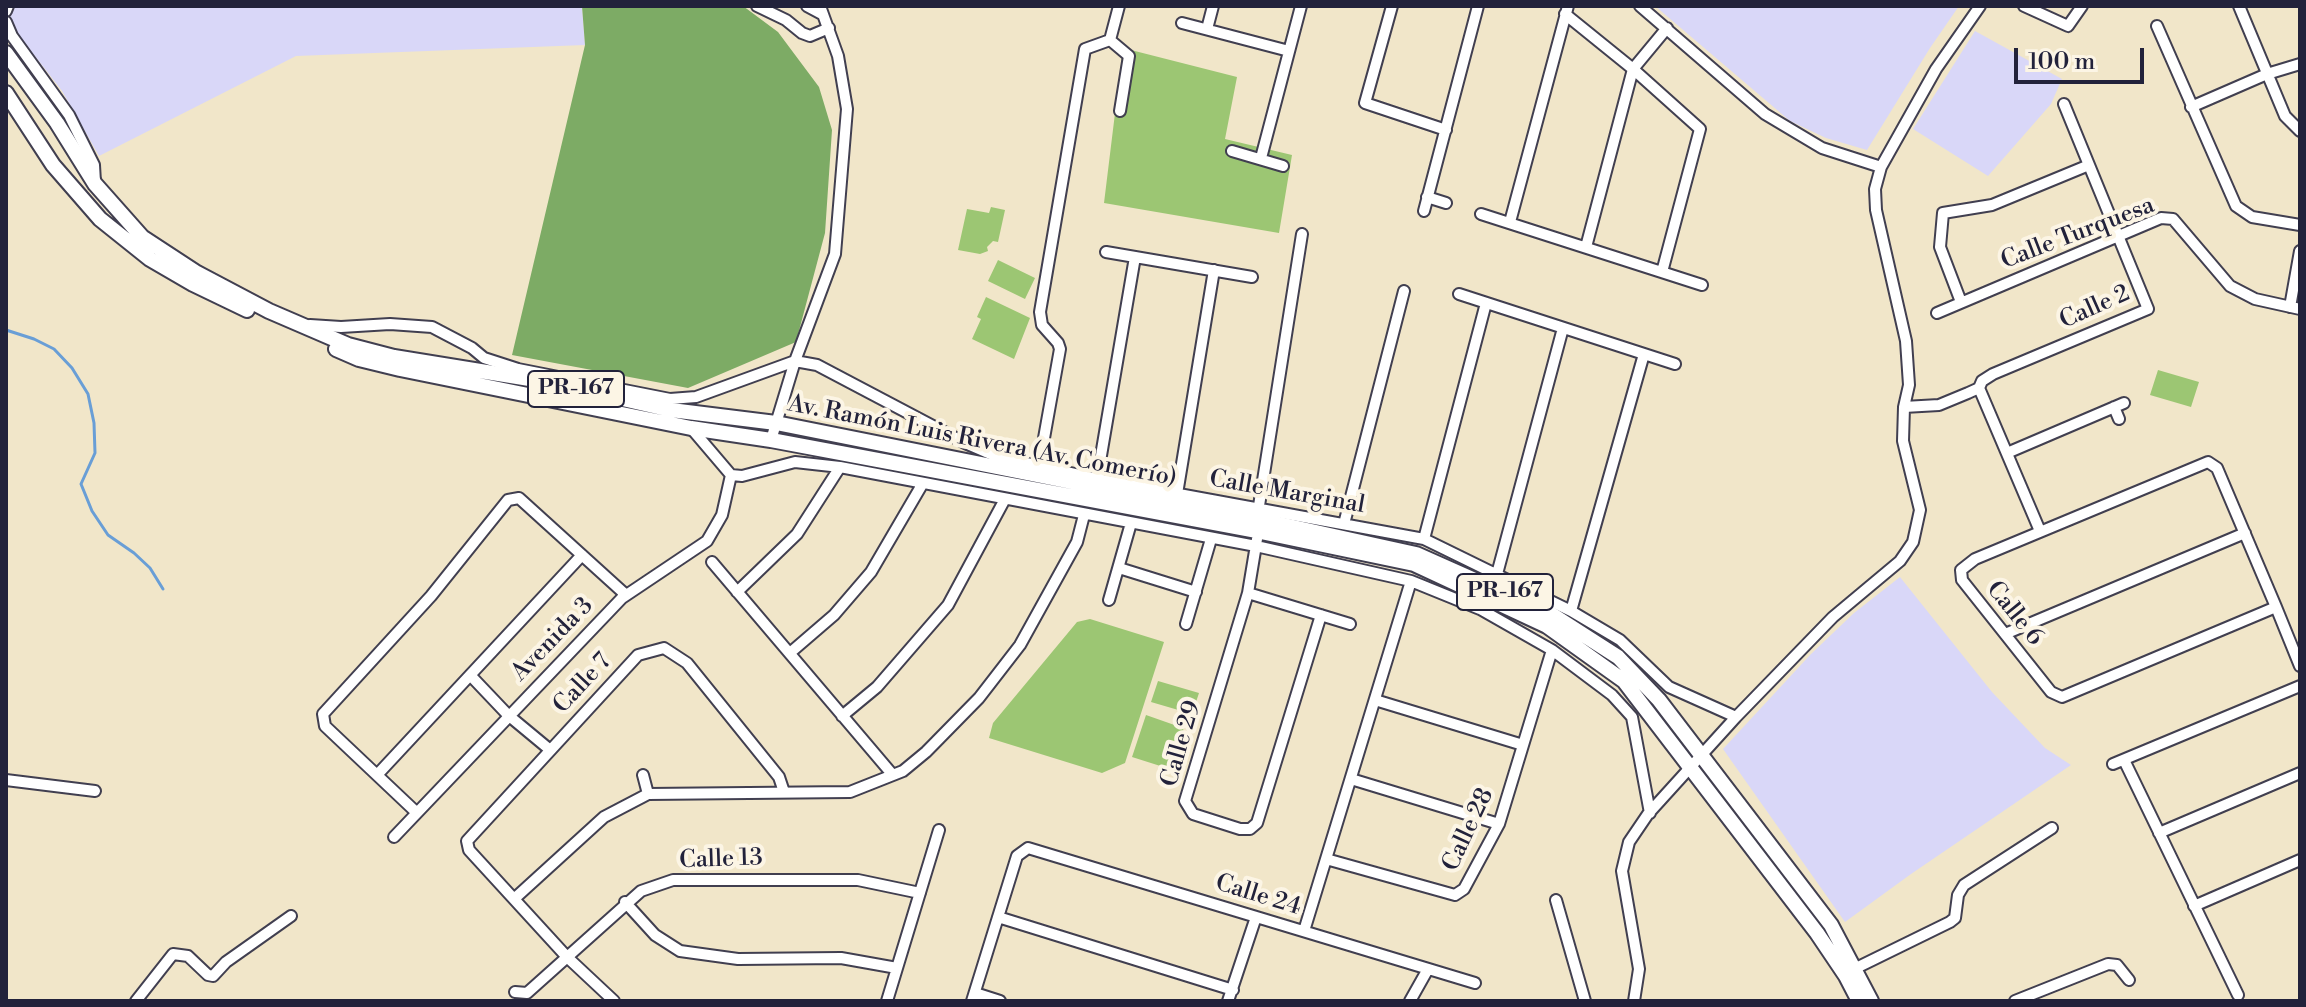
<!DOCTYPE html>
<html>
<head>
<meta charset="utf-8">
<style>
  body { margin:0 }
  #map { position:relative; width:2306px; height:1007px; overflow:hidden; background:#f1e6c9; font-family:"Libre Bodoni",serif }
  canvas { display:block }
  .frame { position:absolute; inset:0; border:8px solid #22223b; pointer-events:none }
  .scale { position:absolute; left:2014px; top:48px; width:130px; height:36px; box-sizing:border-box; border:4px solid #22223b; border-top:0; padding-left:10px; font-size:24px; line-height:28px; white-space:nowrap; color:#22223b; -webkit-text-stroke:6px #fcf5e5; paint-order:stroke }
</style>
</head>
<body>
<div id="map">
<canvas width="2306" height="1007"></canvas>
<div class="frame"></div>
<div class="scale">100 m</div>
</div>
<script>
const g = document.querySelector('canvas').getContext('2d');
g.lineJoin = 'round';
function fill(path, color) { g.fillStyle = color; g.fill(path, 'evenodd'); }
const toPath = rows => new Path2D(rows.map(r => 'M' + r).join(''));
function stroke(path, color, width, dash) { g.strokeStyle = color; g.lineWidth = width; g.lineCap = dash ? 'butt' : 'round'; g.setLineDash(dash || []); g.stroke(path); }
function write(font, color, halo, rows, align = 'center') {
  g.font = font + ' "Libre Bodoni",serif'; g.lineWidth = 8; g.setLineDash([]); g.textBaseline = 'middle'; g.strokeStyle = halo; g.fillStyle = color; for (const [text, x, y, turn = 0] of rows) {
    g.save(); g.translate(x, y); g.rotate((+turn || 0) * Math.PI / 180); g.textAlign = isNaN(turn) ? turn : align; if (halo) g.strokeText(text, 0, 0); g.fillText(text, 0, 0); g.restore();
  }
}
const built = toPath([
  [6,6,582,6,585,45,296,56,99,156,62,91,6,19],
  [1655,6,1959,6,1930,48,1867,150,1826,138,1790,121],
  [1975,31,2062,79,2051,104,1988,176,1913,129],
  [1900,577,1992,692,2045,748,2071,765,1911,874,1845,922,1723,749,1811,654,1854,613]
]);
const green = toPath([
  [1123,48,1237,77,1225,139,1292,155,1279,233,1104,203],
  [991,207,1005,210,998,242,993,241,987,247,988,251,980,254,958,250,967,209,989,213],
  [998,260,1035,278,1025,299,988,281],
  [986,297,1030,318,1014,359,972,339,981,319,977,317],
  [2158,370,2199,382,2191,407,2150,395],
  [1090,619,1164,642,1125,763,1102,773,989,738,993,723,1077,622],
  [1158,681,1199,693,1192,714,1151,702],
  [1146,715,1183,728,1184,735,1173,770,1132,757]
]);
const forest = toPath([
  [582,6,743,6,778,32,819,87,832,130,825,233,796,342,688,388,512,355,585,45]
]);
const stream = toPath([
  [6,330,34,339,54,349,72,368,88,394,94,423,95,453,81,484,92,511,108,535,134,553,150,568,163,589]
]);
const minor = toPath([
  [757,6,786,20,802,33,810,36,829,28],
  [807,6,822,14],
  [1392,6,1365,103,1446,130],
  [1640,6,1765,114,1822,148,1881,167],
  [2024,6,2068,26,2082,6],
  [2239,6,2285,116,2300,131],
  [6,11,8,6],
  [1565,14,1633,69,1700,129,1662,272],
  [6,22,12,36,69,115,94,165,95,182],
  [1182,23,1289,51],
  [2157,26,2236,206,2252,217,2300,225],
  [1207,29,1213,6],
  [1110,40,1129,56,1120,111],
  [2191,107,2267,74,2300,64],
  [1232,151,1283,166],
  [1261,158,1301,6],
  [1427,197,1446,203],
  [1424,211,1478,6],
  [1481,214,1702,285],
  [1510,222,1568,6],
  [1586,247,1633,69,1667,28],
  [1106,252,1252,277],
  [1459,294,1675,364],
  [1961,302,1940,247,1943,213,1992,205,2089,165],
  [2290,307,2300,251],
  [1937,313,2161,218,2173,219,2230,286,2255,299,2300,309],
  [310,325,341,327,390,324,432,327,472,348,484,358,518,369,670,399,696,397,795,361,817,365,965,443,995,456,1097,479,1424,539,1571,611,1620,640,1669,687,1736,717],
  [1979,388,2040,531],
  [1904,407,1939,405,1968,393,1979,388,1982,381,1993,374,2148,309,2064,104],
  [2114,407,2119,419],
  [691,428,731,475],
  [771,440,795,361,835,254,847,109,838,56,820,6],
  [2007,453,2124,403],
  [1039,466,1060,349,1058,343,1042,325,1040,312,1085,49,1110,40,1119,6],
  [731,475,742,476,795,462,840,467,1256,546,1411,581,1480,609,1552,650,1612,695,1632,717,1650,813],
  [1097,479,1135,257],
  [1177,494,1214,270],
  [1258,512,1302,234],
  [1344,524,1404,291],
  [1257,539,1248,593,1185,801,1193,814,1240,829,1250,829,1257,823,1321,615],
  [1424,539,1486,303],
  [712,562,892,774],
  [1119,568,1196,592],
  [1497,574,1563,328],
  [737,592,797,534,840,467],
  [1248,593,1350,624],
  [1109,600,1131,523],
  [2276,607,2062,697,2051,692,1962,580,1961,570,1975,559,2208,462,2217,468,2276,607,2300,666],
  [1571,611,1644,354],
  [1186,624,1211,539],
  [2005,634,2245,533],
  [791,652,834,615,871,572,923,483],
  [470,675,508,715,549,749],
  [1375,700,1523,745],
  [842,716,877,687,948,605,1005,499],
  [2124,760,2238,995],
  [2113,764,2300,686],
  [377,775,582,555],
  [643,775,648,794],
  [1351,779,1499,824],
  [6,780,95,791],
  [416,812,325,726,323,714,431,596,508,500,519,498,626,595],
  [2159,833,2300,773],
  [394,837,622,598,707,541,722,515,731,475],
  [1326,859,1455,895,1464,889,1499,824,1552,650],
  [514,899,604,817,648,794,850,792,903,771,926,752,979,698,1020,645,1077,542,1084,515],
  [1556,900,1585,1001],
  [625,902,655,935,680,951,738,959,841,958,897,968],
  [2194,906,2300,860],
  [998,917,1233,990],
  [1304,931,1411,581],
  [1850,971,1950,922,1955,918,1958,895,1964,885,2052,828],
  [515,992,527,993,641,891,673,880,858,880,920,893],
  [975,993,1000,1001],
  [136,1001,173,954,188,956,208,975,213,976,226,962,291,916],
  [614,1001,567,957,469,850,467,841,638,655,664,648,687,663,779,777,784,792],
  [887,1001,939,830],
  [972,1001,1017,856,1028,848,1475,983],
  [1228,1001,1256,917],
  [1410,1001,1428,969],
  [1634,1001,1639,969,1622,871,1629,842,1648,814,1736,717,1833,617,1900,561,1913,542,1920,510,1903,441,1904,407,1909,385,1906,341,1876,210,1875,189,1881,167,1936,69,1980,6],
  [2015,1001,2108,964,2117,965,2129,980]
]);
const highway = toPath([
  [6,53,57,123,95,184,142,237,197,273,269,311,348,345,394,357,548,382,671,410,776,423,1257,519,1416,554,1551,614,1618,657,1659,700,1831,925,1871,1001],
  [6,93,53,165,100,219,150,259,193,284,247,310],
  [336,349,359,359,400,369,691,428,771,440,1257,531,1414,564,1547,626,1624,681,1817,933,1846,976,1859,1001]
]);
const shields = [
  [576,389,96],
  [1505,592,96]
];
const shieldNames = [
  ["PR-167",576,389],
  ["PR-167",1505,592]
];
const streetNames = [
  ["Calle Turquesa",2078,234,-21],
  ["Calle 2",2095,308,-24],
  ["Av. Ramón Luis Rivera (Av. Comerío)",982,442,11],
  ["Calle Marginal",1287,493,10],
  ["Calle 6",2014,614,51],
  ["Avenida 3",553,640,-46],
  ["Calle 7",583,684,-47],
  ["Calle 29",1182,744,-74],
  ["Calle 28",1469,830,-65],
  ["Calle 13",721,860,-2],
  ["Calle 24",1258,896,17]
];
fill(built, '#d9d7f8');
fill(green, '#9cc673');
fill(forest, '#7dab65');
stroke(stream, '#699ed6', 3);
stroke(minor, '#413f50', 14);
stroke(highway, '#413f50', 18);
stroke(minor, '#fff', 10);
stroke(highway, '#fff', 14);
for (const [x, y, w] of shields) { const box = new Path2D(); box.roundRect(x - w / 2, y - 18, w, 36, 6); g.fillStyle = '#fcf5e5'; g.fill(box); stroke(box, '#22223b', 2); }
write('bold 22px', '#22223b', null, shieldNames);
write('24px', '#22223b', '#fcf5e5', streetNames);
</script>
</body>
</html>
